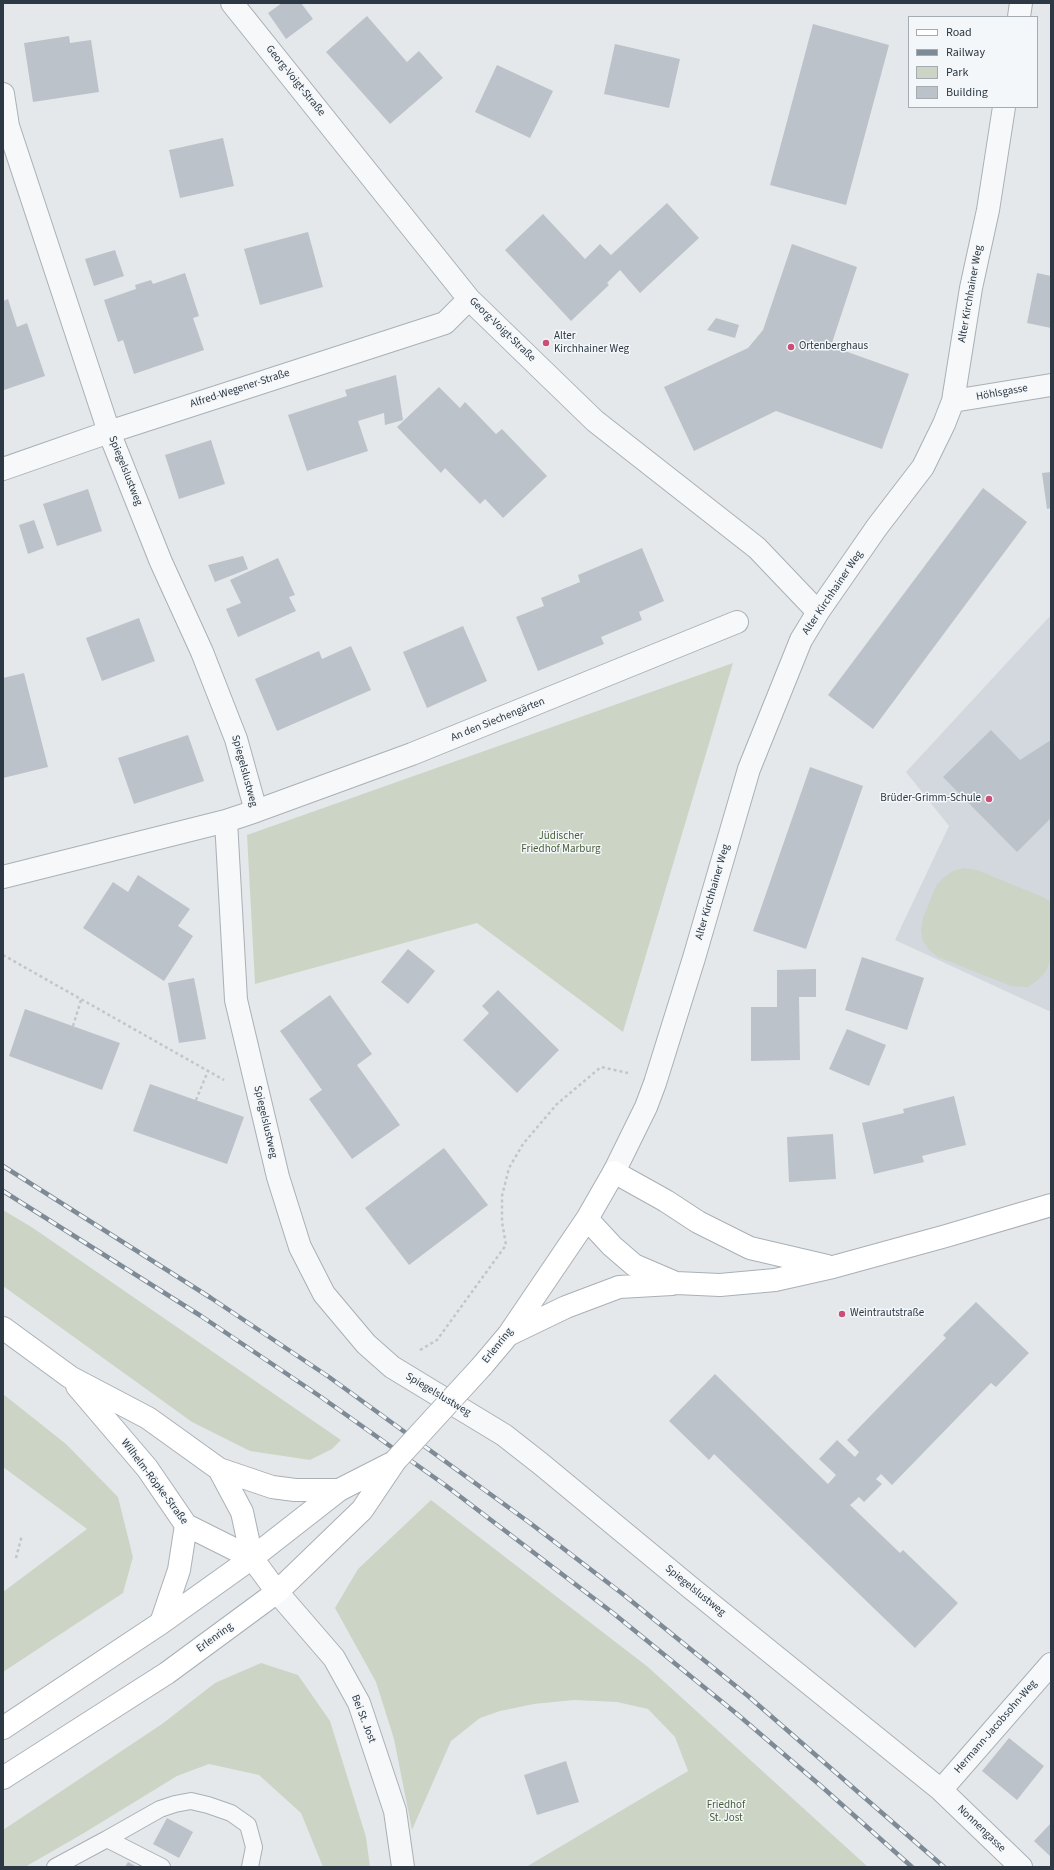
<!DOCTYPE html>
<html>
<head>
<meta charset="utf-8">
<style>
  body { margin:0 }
  #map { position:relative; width:1054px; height:1870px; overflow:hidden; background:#e4e8eb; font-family:"Source Sans 3",sans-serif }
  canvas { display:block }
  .frame { position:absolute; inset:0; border:4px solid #2c3844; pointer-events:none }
  .legend { position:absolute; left:908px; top:16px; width:130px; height:92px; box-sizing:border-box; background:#f4f7f9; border:1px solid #a4abb1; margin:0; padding:5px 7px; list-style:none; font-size:12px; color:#2c3844 }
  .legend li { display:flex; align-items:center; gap:8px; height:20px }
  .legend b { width:20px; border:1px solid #a4abb1 }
</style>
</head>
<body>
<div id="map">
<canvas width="1054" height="1870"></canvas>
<div class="frame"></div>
<ul class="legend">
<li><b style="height:5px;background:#fff"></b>Road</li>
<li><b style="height:5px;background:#7e8a95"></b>Railway</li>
<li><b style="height:11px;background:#ccd5c5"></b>Park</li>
<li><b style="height:11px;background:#bbc2c9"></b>Building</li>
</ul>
</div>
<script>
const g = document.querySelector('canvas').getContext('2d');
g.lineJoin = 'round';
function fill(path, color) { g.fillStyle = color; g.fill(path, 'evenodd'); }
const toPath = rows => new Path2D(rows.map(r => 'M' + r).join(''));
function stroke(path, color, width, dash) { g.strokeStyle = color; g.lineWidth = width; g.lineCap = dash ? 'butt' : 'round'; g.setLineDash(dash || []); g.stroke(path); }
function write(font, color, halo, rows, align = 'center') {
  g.font = font + ' "Source Sans 3",sans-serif'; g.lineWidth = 3; g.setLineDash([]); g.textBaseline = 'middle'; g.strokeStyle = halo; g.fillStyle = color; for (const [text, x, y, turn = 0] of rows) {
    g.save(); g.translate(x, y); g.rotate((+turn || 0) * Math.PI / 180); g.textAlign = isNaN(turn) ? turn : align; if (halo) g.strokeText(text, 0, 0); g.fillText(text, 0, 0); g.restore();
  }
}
const built = toPath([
  [1051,615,1051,1012,895,940,949,826,906,772]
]);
const green = toPath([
  [733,663,623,1032,477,923,255,984,247,835],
  [964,868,977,870,1045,898,1051,902,1051,959,1046,971,1038,980,1028,987,1011,986,938,957,929,950,923,941,921,930,923,918,936,886,943,878,953,871],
  [3,1210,33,1228,341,1440,332,1449,310,1460,250,1451,192,1422,3,1286],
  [3,1394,66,1444,118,1497,133,1557,123,1593,3,1672,3,1592,87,1529,3,1467],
  [431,1500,648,1667,868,1867,526,1867,688,1771,675,1737,648,1709,617,1702,574,1700,534,1704,500,1711,480,1718,451,1741,412,1830,394,1739,376,1682,335,1608,358,1569],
  [261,1663,298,1675,330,1721,366,1837,370,1867,323,1867,301,1813,259,1775,209,1764,177,1776,84,1833,25,1867,3,1867,3,1830,162,1724,215,1683]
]);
const building = toPath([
  [282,3,301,3,313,19,286,39,268,13],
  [367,16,407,62,419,51,443,78,390,124,326,52],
  [813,24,889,45,846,205,770,185],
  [69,36,70,43,91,40,99,92,33,102,24,43],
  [615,44,680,59,669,108,604,94],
  [497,65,553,91,530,138,475,112],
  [223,138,234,186,180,198,169,150],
  [667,203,699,238,640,293,620,270,607,283,609,285,571,321,505,250,543,214,585,259,600,244,611,255],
  [308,232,323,287,260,305,244,249],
  [792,244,857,267,831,346,909,374,882,449,776,411,694,451,664,387,748,348,763,330],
  [115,250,124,276,94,286,85,259],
  [185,273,199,316,193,318,204,350,134,374,123,340,118,342,104,300,136,289,135,285,151,280,153,284],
  [1037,273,1051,276,1051,328,1027,323],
  [8,299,17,327,27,323,45,376,4,390,3,386,3,301],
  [716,318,739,325,735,338,707,330],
  [396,375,403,420,385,425,384,413,358,421,368,451,307,471,288,415,347,396,345,390],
  [439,387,460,408,465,402,496,434,502,429,547,476,503,518,485,499,480,504,445,468,441,473,397,427],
  [211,440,225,484,179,499,165,455],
  [1051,472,1051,508,1047,509,1042,473],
  [983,488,1027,522,873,729,828,695],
  [88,489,102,531,57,546,43,504],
  [34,520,44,548,28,554,19,525],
  [642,548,664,601,639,612,642,620,601,637,604,644,538,671,516,617,544,606,541,598,580,582,578,575],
  [243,556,248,569,215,582,208,565],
  [278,558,295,595,289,597,296,611,238,637,226,609,241,603,230,580],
  [139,618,155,661,102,681,86,638],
  [463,626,487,681,427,708,403,652],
  [351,646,371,690,277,731,255,679,319,651,322,659],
  [24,673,48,767,3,778,3,678],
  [991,730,1020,760,1051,740,1051,818,1017,852,943,777],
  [188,735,204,781,134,804,118,758],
  [810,767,863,786,806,949,753,931],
  [138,875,190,909,178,926,193,936,164,981,83,928,113,882,128,892],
  [408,949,435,971,408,1004,381,982],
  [862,957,924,978,907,1030,845,1010],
  [816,969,816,997,799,997,800,1060,751,1061,751,1007,777,1007,777,970],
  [194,978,206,1039,179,1043,168,983],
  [498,990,559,1050,517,1093,463,1040,489,1013,482,1006],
  [330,995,372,1054,357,1065,400,1125,352,1159,309,1099,322,1090,280,1031],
  [25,1009,120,1043,102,1090,9,1056],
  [847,1029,886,1045,869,1086,829,1069],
  [150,1084,244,1117,227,1164,133,1131],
  [954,1096,966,1145,922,1156,924,1162,874,1174,862,1123,904,1113,903,1109],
  [833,1134,836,1179,789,1182,787,1137],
  [444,1148,488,1205,409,1265,365,1208],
  [976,1302,1029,1353,996,1387,991,1383,892,1485,881,1474,876,1479,882,1484,864,1502,859,1497,850,1505,900,1553,903,1550,958,1603,915,1648,714,1454,709,1460,669,1421,715,1374,828,1484,836,1475,819,1459,837,1440,855,1457,859,1452,847,1440,946,1338,943,1335],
  [1009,1738,1044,1766,1017,1800,982,1771],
  [566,1761,579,1802,537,1815,524,1775],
  [167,1818,193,1832,179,1858,153,1844],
  [1051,1823,1051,1857,1034,1841],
  [128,1862,137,1867,125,1867]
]);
const path = toPath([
  [3,955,224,1080],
  [73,1026,81,1000],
  [196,1100,208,1071],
  [420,1350,437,1340,506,1245,502,1222,502,1196,509,1168,523,1144,557,1104,601,1067,628,1073],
  [16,1558,22,1535]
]);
const lane = toPath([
  [107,1839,160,1809,175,1804,191,1801,208,1805,231,1813,248,1825,254,1847,250,1867],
  [55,1867,107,1839,162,1867]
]);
const street = toPath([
  [232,3,469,299,595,421,757,548,818,612],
  [1019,17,1021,3],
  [3,94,8,126,109,432,161,562,202,652,236,739,256,811],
  [953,401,1051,385],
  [3,469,109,432,445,323,469,299],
  [226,821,236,1000,278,1177,300,1247,324,1294,366,1344,392,1367,504,1435,541,1464,691,1588,941,1790,1021,1867],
  [3,877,226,821,256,811,412,754,737,622],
  [614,1172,646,1107,655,1083,694,958,749,769,801,640,818,612,877,527,923,467,944,424,953,401,971,288,988,210,1004,107],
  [277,1592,334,1658,359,1703,395,1811,403,1867],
  [941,1790,1051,1664]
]);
const secondary = toPath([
  [587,1219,612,1246,634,1265,676,1283,720,1285,775,1280,833,1267,946,1236,1051,1205],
  [3,1328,70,1377,148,1418,219,1469,242,1512,252,1558,277,1592],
  [510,1334,566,1307,619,1287,672,1284],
  [482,1366,509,1334,587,1219,614,1172,666,1201,698,1222,750,1248,827,1266],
  [77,1386,147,1468,186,1525,252,1558],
  [219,1469,272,1487,295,1490,339,1490],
  [161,1623,179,1570,186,1525],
  [3,1728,161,1623,252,1558,339,1490,394,1462],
  [3,1778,167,1673,277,1592,362,1510,395,1461]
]);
const rail = toPath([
  [3,1166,211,1298,329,1377,530,1523,624,1595,748,1696,944,1867],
  [3,1191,201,1316,321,1397,445,1485,613,1613,737,1714,821,1786,912,1867]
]);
const secondaryBridge = toPath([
  [395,1461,482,1366]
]);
const markers = [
  [546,343,4,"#cb4e76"],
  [791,347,4,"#cb4e76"],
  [989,799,4,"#cb4e76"],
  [842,1314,4,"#cb4e76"]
];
const streetNames = [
  ["Georg-Voigt-Straße",295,81,51],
  ["Alter Kirchhainer Weg",971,294,-80],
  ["Georg-Voigt-Straße",502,330,44],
  ["Alfred-Wegener-Straße",240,389,-18],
  ["Höhlsgasse",1002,393,-10],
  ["Spiegelslustweg",125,471,68],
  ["Alter Kirchhainer Weg",833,593,-56],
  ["An den Siechengärten",498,720,-22],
  ["Spiegelslustweg",244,771,75],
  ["Alter Kirchhainer Weg",713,892,-74],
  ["Spiegelslustweg",265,1122,77],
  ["Erlenring",498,1346,-51],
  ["Spiegelslustweg",438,1395,31],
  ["Wilhelm-Röpke-Straße",154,1482,53],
  ["Spiegelslustweg",695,1591,39],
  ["Erlenring",215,1638,-36],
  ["Bei St. Jost",363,1719,69],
  ["Hermann-Jacobsohn-Weg",996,1727,-49],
  ["Nonnengasse",981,1829,44]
];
const poiNames = [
  ["Alter",554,337],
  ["Kirchhainer Weg",554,350],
  ["Ortenberghaus",799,347],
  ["Brüder-Grimm-Schule",981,799,"right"],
  ["Weintrautstraße",850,1314]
];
const parkNames = [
  ["Jüdischer",561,837],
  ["Friedhof Marburg",561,850],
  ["Friedhof",726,1806],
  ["St. Jost",726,1819]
];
fill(built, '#d2d8dd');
fill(green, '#ccd5c5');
fill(building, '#bbc2c9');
stroke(lane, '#a9b0b6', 18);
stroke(street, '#a9b0b6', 24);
stroke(secondary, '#a9b0b6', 24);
stroke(path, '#c2c6cb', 2.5, [3, 3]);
stroke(lane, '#f7f8fa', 16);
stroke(street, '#f7f8fa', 22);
stroke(secondary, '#fff', 22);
stroke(rail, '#7e8a95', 4.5);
stroke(rail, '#f4f7f9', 3, [9]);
stroke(secondaryBridge, '#a9b0b6', 24, []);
stroke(secondaryBridge, '#fff', 22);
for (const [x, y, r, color] of markers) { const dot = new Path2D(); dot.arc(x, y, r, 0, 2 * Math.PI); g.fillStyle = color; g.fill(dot); stroke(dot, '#f4f7f9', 1.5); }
write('11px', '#2c3844', '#f4f7f9', streetNames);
write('11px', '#2c3844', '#f4f7f9', poiNames, 'left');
write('11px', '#475f39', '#f4f7f9', parkNames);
</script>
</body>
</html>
